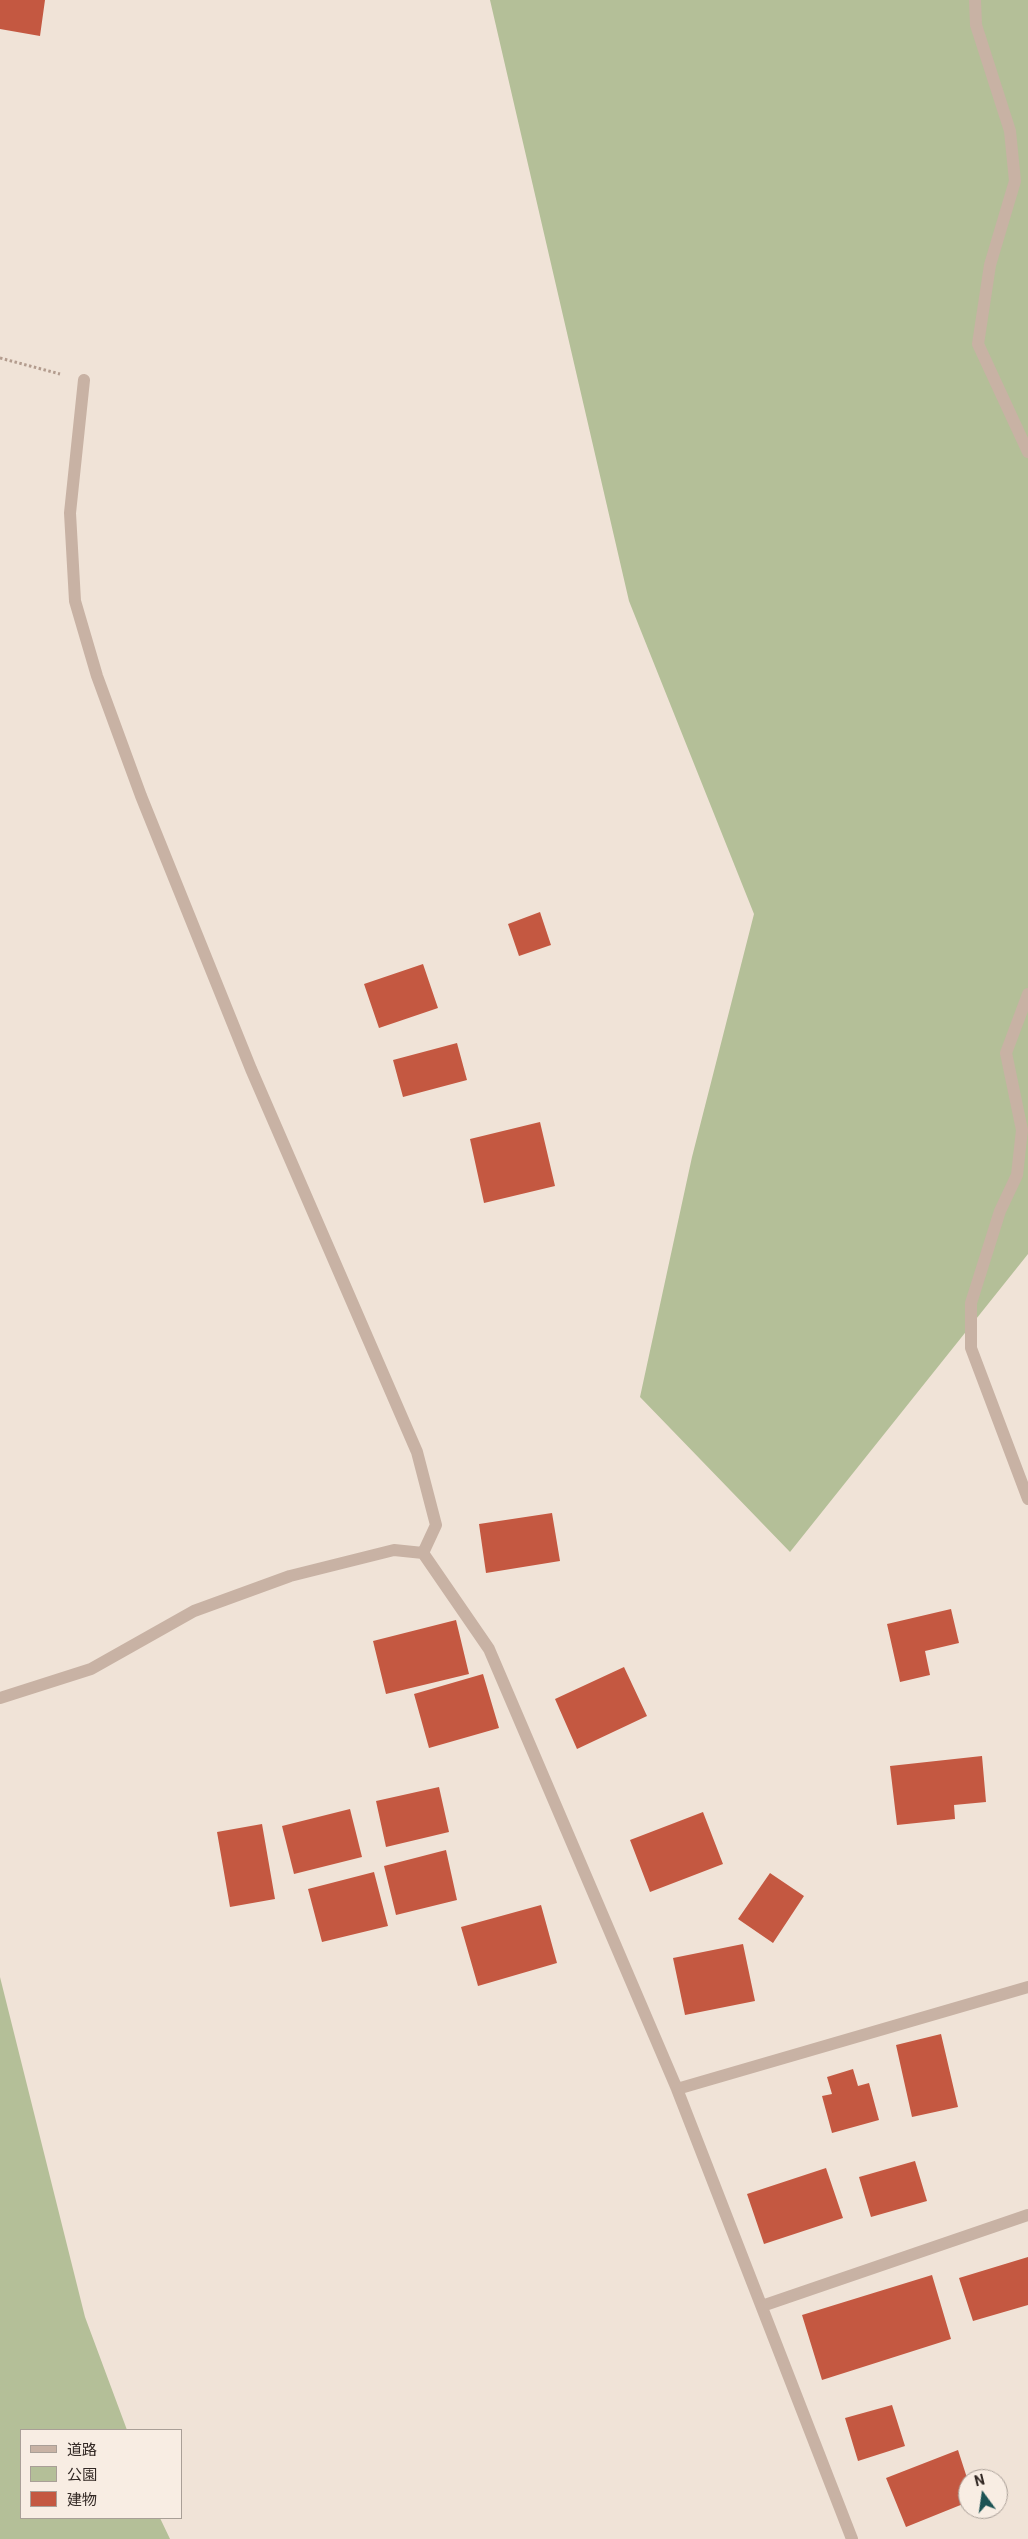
<!DOCTYPE html>
<html>
<head>
<meta charset="utf-8">
<style>
  body { margin:0 }
  #map { position:relative; width:1028px; height:2539px; overflow:hidden; background:#f0e3d7; font-family:Roboto,"Noto Sans JP",sans-serif }
  canvas { display:block }
  .legend { position:absolute; left:20px; top:2429px; width:162px; height:90px; box-sizing:border-box; background:#f8ede3; border:1px solid #a99f97; margin:0; padding:6px 9px; list-style:none; font-size:15px; color:#332925 }
  .legend li { display:flex; align-items:center; gap:10px; height:25px }
  .legend b { width:25px; border:1px solid #a99f97 }
  .north { position:absolute; left:958px; top:2469px; width:50px; height:50px; box-sizing:border-box; background:#f8ede3; border:1px solid #a99f97; border-radius:50%; rotate:346deg; font-size:14px; font-weight:700; line-height:20px; text-align:center; color:#332925 }
  .north::after { content:''; display:block; margin:auto; width:18px; height:22px; background:#1c5354; clip-path:polygon(50% 0,100% 100%,50% 72%,0 100%) }
</style>
</head>
<body>
<div id="map">
<canvas width="1028" height="2539"></canvas>
<ul class="legend">
<li><b style="height:6px;background:#c8b2a4"></b>道路</li>
<li><b style="height:14px;background:#b4bf98"></b>公園</li>
<li><b style="height:14px;background:#c45841"></b>建物</li>
</ul>
<div class="north">N</div>
</div>
<script>
const g = document.querySelector('canvas').getContext('2d');
g.lineJoin = 'round';
function fill(path, color) { g.fillStyle = color; g.fill(path, 'evenodd'); }
const toPath = rows => new Path2D(rows.map(r => 'M' + r).join(''));
function stroke(path, color, width, dash) { g.strokeStyle = color; g.lineWidth = width; g.lineCap = dash ? 'butt' : 'round'; g.setLineDash(dash || []); g.stroke(path); }
const green = toPath([
  [490,0,1028,0,1028,1254,790,1552,640,1397,692,1157,754,914,629,601],
  [0,1977,85,2317,127,2430,21,2430,21,2518,160,2518,170,2539,0,2539]
]);
const building = toPath([
  [0,0,45,0,40,36,0,29],
  [540,912,551,945,519,956,508,924],
  [423,964,438,1008,379,1028,364,984],
  [457,1043,467,1080,403,1097,393,1060],
  [540,1122,555,1186,484,1203,470,1139],
  [552,1513,560,1561,486,1573,479,1524],
  [951,1609,959,1643,925,1651,930,1675,900,1682,887,1624],
  [456,1620,469,1674,386,1694,373,1641],
  [624,1667,647,1716,577,1749,555,1699],
  [483,1674,499,1728,429,1748,414,1694],
  [982,1756,986,1802,954,1805,955,1819,897,1825,890,1766],
  [439,1787,449,1832,386,1847,376,1801],
  [350,1809,362,1857,294,1874,282,1826],
  [703,1812,723,1864,650,1892,630,1840],
  [262,1824,275,1899,230,1907,217,1832],
  [446,1850,457,1900,396,1915,384,1866],
  [374,1872,388,1926,322,1942,308,1889],
  [770,1873,804,1896,773,1943,738,1919],
  [541,1905,557,1963,478,1986,461,1927],
  [743,1944,755,2001,685,2015,673,1958],
  [941,2034,958,2107,912,2117,896,2045],
  [853,2069,858,2086,869,2083,879,2120,832,2133,822,2096,832,2094,827,2077],
  [915,2161,927,2201,871,2217,859,2177],
  [826,2168,843,2218,764,2244,747,2194],
  [1028,2257,1028,2305,973,2321,959,2278],
  [932,2275,951,2339,822,2380,802,2315],
  [892,2405,905,2446,858,2461,845,2418],
  [958,2450,968,2481,968,2502,906,2527,886,2478]
]);
const path = toPath([
  [0,358,60,374]
]);
const minor = toPath([
  [975,0,976,25,1010,131,1015,181,990,265,978,344,1028,452],
  [84,380,70,513,75,601,97,676,141,796,251,1069,417,1452,436,1525,423,1553],
  [1028,994,1006,1053,1022,1130,1017,1175,1000,1211,971,1303,971,1348,1028,1499],
  [423,1553,489,1649,677,2089,852,2539],
  [0,1698,91,1669,194,1611,290,1576,394,1550,423,1553],
  [677,2089,1028,1987],
  [762,2306,1028,2215]
]);
fill(green, '#b4bf98');
fill(building, '#c45841');
stroke(path, '#b39c8e', 3, [2.5, 2.5]);
stroke(minor, '#c8b2a4', 12);
</script>
</body>
</html>
